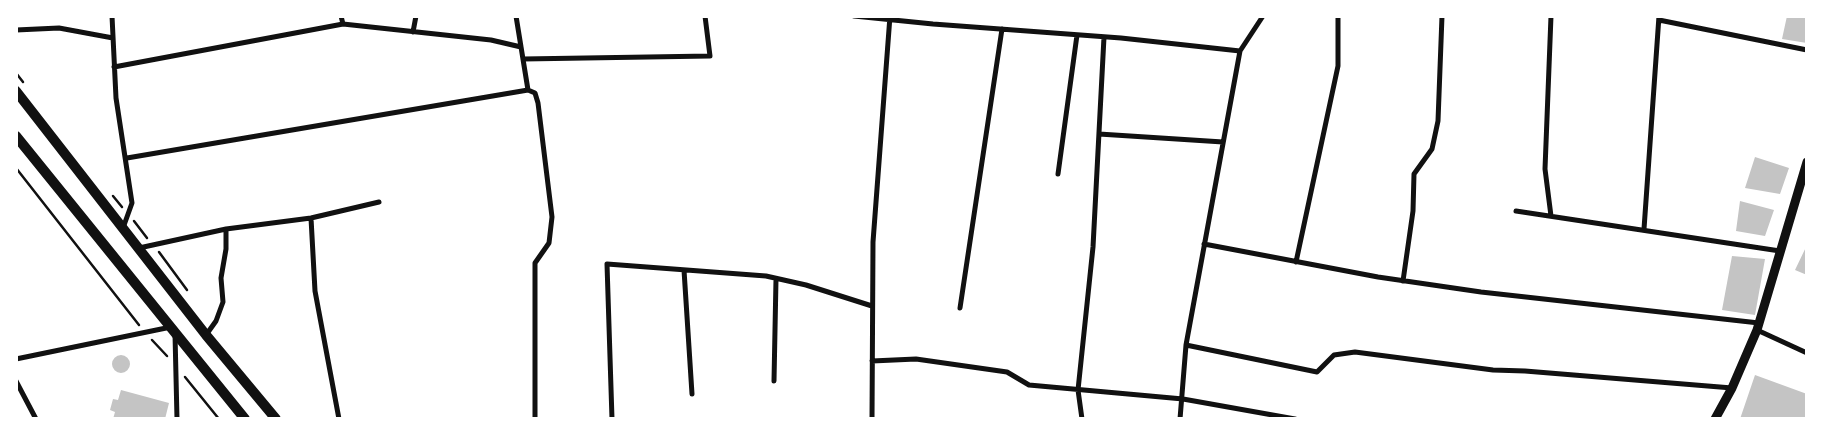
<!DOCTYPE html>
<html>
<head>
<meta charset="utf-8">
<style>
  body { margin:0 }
  #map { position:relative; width:1823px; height:435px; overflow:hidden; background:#fff; font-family:Overpass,sans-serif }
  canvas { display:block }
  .frame { position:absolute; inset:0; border:18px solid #fff; pointer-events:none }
</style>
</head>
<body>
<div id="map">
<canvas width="1823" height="435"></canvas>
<div class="frame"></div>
</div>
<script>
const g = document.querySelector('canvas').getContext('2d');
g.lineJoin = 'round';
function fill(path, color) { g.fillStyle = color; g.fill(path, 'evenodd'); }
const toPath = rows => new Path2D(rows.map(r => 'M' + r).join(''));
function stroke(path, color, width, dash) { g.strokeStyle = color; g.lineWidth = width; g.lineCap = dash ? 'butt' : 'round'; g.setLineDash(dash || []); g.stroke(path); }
const building = toPath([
  [1787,16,1807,16,1807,43,1782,39],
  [1755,157,1789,168,1780,194,1745,188],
  [1740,201,1774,210,1765,236,1736,231],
  [1807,245,1807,275,1795,270],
  [1732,256,1765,259,1755,315,1722,310],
  '112 364a9 9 0 1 1 18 0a9 9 0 1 1-18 0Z',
  [1755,375,1807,394,1807,419,1740,419],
  [121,390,169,403,165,419,113,419,115,412,110,410,113,399,118,400]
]);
const path = toPath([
  [16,73,23,82],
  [16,168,139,325],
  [113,196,122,207],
  [134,221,147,238],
  [159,252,187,290],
  [152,340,167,356],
  [185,377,219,419]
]);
const minor = toPath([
  [112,16,116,98,132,203,123,228],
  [854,16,933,24,1121,38,1240,51],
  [1551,16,1545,169,1551,216],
  [1659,20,1807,50],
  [343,24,491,40,521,47],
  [16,30,59,28,113,38],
  [413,32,416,16],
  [523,59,710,56,705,16],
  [114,67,343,24,341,16],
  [528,90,535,93,538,103,552,217,549,243,535,263,535,419],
  [1099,134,1223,142],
  [127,158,528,90,516,16],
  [1058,174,1077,35],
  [1516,211,1780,251],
  [311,218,315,291,339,419],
  [1644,229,1659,16],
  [1204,244,1378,277,1481,292,1759,323],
  [139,248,226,229,311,218,379,202],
  [1296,262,1338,66,1338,16],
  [684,270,692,394],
  [1403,281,1413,211,1414,174,1432,149,1438,121,1442,16],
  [960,308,1002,29],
  [1757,330,1807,353],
  [175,334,177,419],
  [206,335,216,321,223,302,221,278,226,249,226,229],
  [1186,345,1317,372,1334,355,1355,352,1493,370,1525,371,1732,388],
  [16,359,171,327],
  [872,361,916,359,1007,372,1029,385,1183,399,1295,419],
  [16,381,36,419],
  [774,381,776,279],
  [612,419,607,264,766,276,806,285,872,306],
  [872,419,873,242,890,16],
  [1082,419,1078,390,1093,247,1104,37],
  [1180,419,1186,345,1240,51,1263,16]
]);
const tertiary = toPath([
  [1715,419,1732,388,1757,330,1807,162]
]);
const secondary = toPath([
  [16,91,206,335,276,419],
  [16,136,245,419]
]);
fill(building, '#c4c4c4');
stroke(path, '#111', 2.5);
stroke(minor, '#111', 5);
stroke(tertiary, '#111', 9);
stroke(secondary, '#111', 10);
</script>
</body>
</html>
